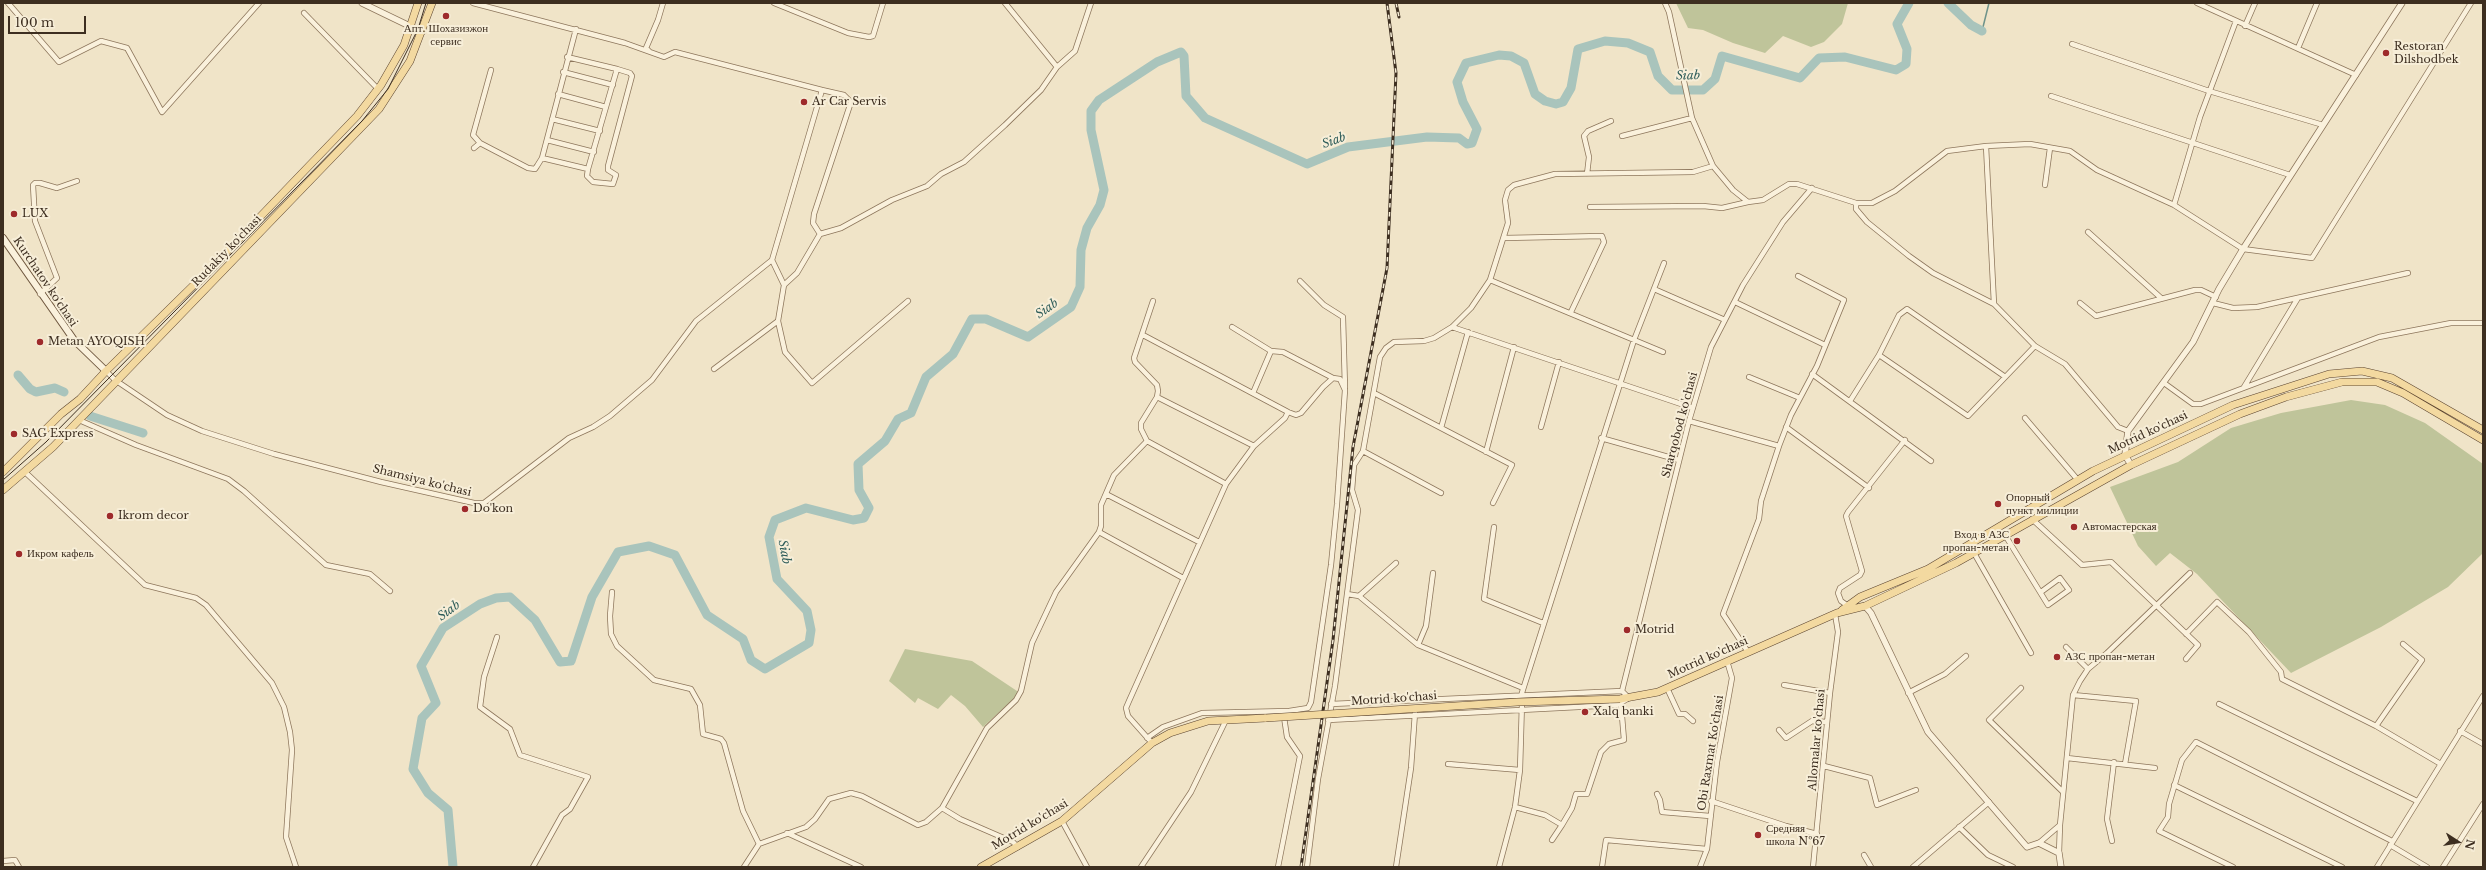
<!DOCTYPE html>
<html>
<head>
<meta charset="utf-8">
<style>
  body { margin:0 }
  #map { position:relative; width:2486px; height:870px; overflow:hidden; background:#f0e4c8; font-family:"Libre Baskerville",serif }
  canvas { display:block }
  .frame { position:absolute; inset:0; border:4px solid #3d2e20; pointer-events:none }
  .north { position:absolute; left:2438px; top:822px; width:40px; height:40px; -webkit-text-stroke:3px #f7eed8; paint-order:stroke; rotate:102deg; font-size:11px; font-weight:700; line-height:16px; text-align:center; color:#3d2e20 }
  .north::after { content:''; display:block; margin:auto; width:14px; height:18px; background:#3d2e20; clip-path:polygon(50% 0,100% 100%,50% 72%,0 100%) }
  .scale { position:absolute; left:8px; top:16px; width:78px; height:18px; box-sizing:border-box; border:2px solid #3d2e20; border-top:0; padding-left:5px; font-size:12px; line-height:14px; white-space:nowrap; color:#3d2e20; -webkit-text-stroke:3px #f7eed8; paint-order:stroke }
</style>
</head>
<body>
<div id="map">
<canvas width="2486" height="870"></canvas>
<div class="frame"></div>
<div class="north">N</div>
<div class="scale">100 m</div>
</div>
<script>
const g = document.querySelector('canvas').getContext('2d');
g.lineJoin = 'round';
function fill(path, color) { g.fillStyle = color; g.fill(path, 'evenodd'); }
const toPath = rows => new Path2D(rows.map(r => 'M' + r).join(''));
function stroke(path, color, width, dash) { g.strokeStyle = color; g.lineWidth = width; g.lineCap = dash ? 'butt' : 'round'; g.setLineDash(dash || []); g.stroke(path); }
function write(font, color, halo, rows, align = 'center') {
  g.font = font + ' "Libre Baskerville",serif'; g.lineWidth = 4; g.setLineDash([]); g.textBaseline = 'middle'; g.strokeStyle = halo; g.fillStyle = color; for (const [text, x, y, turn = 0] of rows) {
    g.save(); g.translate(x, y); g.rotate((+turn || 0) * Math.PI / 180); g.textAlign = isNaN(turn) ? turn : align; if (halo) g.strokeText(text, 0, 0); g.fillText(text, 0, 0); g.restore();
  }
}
const cemetery = toPath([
  [1676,3,1848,3,1842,24,1824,42,1811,47,1783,36,1765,53,1733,43,1703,30,1688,28],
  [2351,400,2385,405,2425,423,2483,464,2483,553,2448,587,2381,627,2291,673,2197,574,2170,553,2156,566,2138,546,2110,487,2178,462,2231,428,2281,413],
  [905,649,972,661,1020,693,983,727,965,706,951,695,938,709,918,698,915,703,889,681]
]);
const stream = toPath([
  [1982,31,1989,3]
]);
const river = toPath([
  [1948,3,1971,25,1982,31],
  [18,375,30,389,36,392,55,388,64,392],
  [90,416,143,433],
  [453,867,448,810,428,793,413,769,422,718,436,703,421,666,443,628,480,604,496,598,510,597,535,620,560,662,571,661,592,597,618,552,649,546,675,555,707,615,743,639,751,660,765,669,809,643,811,630,807,611,777,579,769,537,775,520,806,508,853,520,864,518,869,508,859,490,858,464,885,441,898,419,911,413,926,377,953,354,972,319,986,319,1028,337,1071,307,1080,287,1081,250,1087,228,1100,205,1104,190,1091,130,1091,111,1099,100,1157,62,1181,52,1184,56,1186,96,1205,118,1307,164,1348,147,1427,137,1459,138,1467,144,1472,143,1477,129,1463,102,1457,82,1466,63,1499,55,1511,56,1524,63,1535,94,1545,101,1556,104,1563,102,1571,88,1578,49,1605,41,1628,43,1650,52,1658,76,1672,90,1703,90,1715,79,1722,56,1800,78,1819,58,1845,57,1896,70,1906,64,1907,49,1897,24,1909,3]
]);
const minor = toPath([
  [8,3,59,62,101,41,127,48,162,112,259,3],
  [473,3,625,43,664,57,675,52,822,90,772,260,784,285,778,321,785,352,812,383,908,301],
  [774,3,848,33,869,37,873,36,883,3],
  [1005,3,1057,67],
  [1665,3,1669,12,1692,118,1713,166,1733,190,1748,202,1763,200,1789,184,1797,184,1856,203,1872,203,1895,191,1947,151,1986,146,2030,144,2070,151,2097,170,2174,205,2243,249,2312,258,2471,3],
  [2197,3,2356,75],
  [304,13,378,89],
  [2245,26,2255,3],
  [2072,44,2209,91,2323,125],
  [2298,48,2317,3],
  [649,51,646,48,658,20,663,3],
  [563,72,613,85],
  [558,94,606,107],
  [2051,96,2290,175],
  [552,119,600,131],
  [1622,136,1692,118],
  [547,140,594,152],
  [480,143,473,135,491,70],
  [1986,146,1994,304,2035,346,2065,364,2118,427,2128,431],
  [474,148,480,143,528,168,535,169,537,166,542,158,576,29],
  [542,158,588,169,617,69,567,57],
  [588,169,587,176,593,182,613,184,616,175,608,170,608,166,632,76,630,73,617,69],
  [1587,174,1589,157,1584,136,1588,131,1611,121],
  [2045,185,2050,148],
  [1856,203,1856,209,1867,222,1909,256,1933,273,1994,304],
  [2174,205,2200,117,2236,21],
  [1590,207,1703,206,1722,208,1748,202],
  [2088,232,2161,298],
  [820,234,813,223,814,214,851,102,844,95,822,90],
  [1504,238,1602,236,1604,242,1571,312],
  [1490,280,1663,352],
  [1300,281,1324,305,1343,317,1345,388],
  [784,285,797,273,820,234,841,228,892,200,927,186,941,174,964,162,1005,125,1041,90,1057,67,1075,51,1091,3],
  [1654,289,1725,320],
  [40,294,57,278,35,221,33,185,35,183,40,183,57,188,77,181],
  [1735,302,1825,345],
  [2080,303,2096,316,2195,290,2201,290,2216,297],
  [2213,303,2233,308,2257,307,2408,273],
  [1232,327,1271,351,1253,393],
  [1452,327,1693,408],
  [1143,335,1288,412,1285,418,1254,446,1226,484,1129,701,1126,708,1128,716,1152,743],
  [1271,351,1283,352,1333,378],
  [1879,355,1968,416,2035,346],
  [714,369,778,321],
  [106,371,115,380,167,415,202,431,274,454,381,482,474,503,484,503,569,438,593,427,610,416,652,380,696,321,772,260],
  [1812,374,1931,461],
  [1749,377,1800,398],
  [2164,383,2193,404,2201,404,2379,337,2451,323,2483,323],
  [2244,387,2298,298],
  [1374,393,1512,465,1493,503],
  [1157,397,1254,446],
  [1850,401,1879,355,1899,315,1907,309,2004,376],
  [2025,418,2077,479],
  [79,420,136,445,228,479,244,491,326,565,370,574,390,591],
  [1689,421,1779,446],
  [1541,427,1559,362],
  [1786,427,1869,488],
  [1441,428,1468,332],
  [1601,438,1679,460],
  [1147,441,1141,429,1141,423,1157,397,1158,391,1157,385,1135,362,1134,358,1153,301],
  [1363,451,1441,493],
  [1486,452,1514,347],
  [25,472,145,585,196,598,206,605,272,683,284,707,290,732,292,750,286,837,296,867],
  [1106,494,1199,542],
  [2032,519,2082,565,2111,562,2198,645,2186,659],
  [1494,527,1484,599,1543,623],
  [1099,532,1183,578],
  [2005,535,2048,605,2069,590,2060,578,2041,592],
  [1974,553,2031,653],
  [612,592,610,616,611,634,617,646,654,680,691,689,700,705,703,734,721,739,724,743,743,811,759,844],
  [1347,594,1359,596,1418,645,1523,688],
  [1359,596,1396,563],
  [1848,606,1841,601,1838,593,1840,588,1860,575,1862,571,1846,516,1848,512,1905,440],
  [2186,634,2217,602,2249,632,2281,672,2282,679,2376,726,2439,763],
  [497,637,484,677,480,707,510,729,520,755,588,777,570,809,562,815,533,867],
  [1418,645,1426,626,1433,573],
  [2066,647,2088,669],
  [1748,652,1723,614,1759,519,1761,501,1779,446,1791,415,1817,366,1844,300,1798,276],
  [1784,685,1830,693],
  [1667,688,1679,714,1685,714,1693,721],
  [2021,688,1989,720,2063,792],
  [1622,691,1689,421,1711,347,1743,285,1783,222,1812,188],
  [1908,693,1945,674,1966,656],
  [2073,695,2136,701,2125,764],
  [1520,699,1634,340,1664,263],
  [2219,704,2417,801],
  [1328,720,1617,705,1629,698,1622,691,1331,704],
  [2376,726,2422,660,2403,644],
  [1779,730,1786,738,1812,721,1827,722],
  [2460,731,2483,744],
  [1147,738,1163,727,1202,713,1289,711,1308,708,1311,702,1331,565,1337,504,1345,390,1340,379,1333,378,1323,387,1301,413,1296,415,1288,412],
  [2067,758,2155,768],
  [1448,764,1520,770],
  [1824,766,1870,778,1877,805,1916,790],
  [2174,785,2342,867],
  [1657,794,1660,800,1662,812,1710,816],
  [1711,801,1786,826,1817,834],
  [1515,807,1545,815,1562,825,1572,808,1576,794,1587,794,1601,752,1609,744,1624,740,1621,704],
  [942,808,987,728,1016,700,1021,691,1032,643,1056,592,1099,532,1101,526,1101,505,1114,475,1147,441,1226,484],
  [1062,821,1087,867],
  [1959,827,1988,855,2013,867],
  [787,833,861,867],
  [1552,840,1562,825],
  [2112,841,2107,819,2114,762],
  [2039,843,2060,825,2073,695,2080,681,2088,669,2107,653,2190,573],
  [2390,845,2427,867],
  [2059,853,2060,825],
  [1864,855,1871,867],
  [3,861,15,860,19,867],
  [744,867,759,844,806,827,815,819,829,799,851,793,862,796,918,825,926,822,942,808,960,819,1013,842,1018,847],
  [1141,867,1191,792,1226,720],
  [1278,867,1300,756,1287,737,1284,717],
  [1307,867,1318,779,1335,686,1358,510,1352,490,1354,465,1363,451,1380,357,1386,348,1394,342,1424,341,1434,338,1452,327,1471,308,1490,280,1508,223,1505,200,1508,190,1514,185,1555,174,1693,172,1713,166],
  [1396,867,1411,768,1415,713],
  [1499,867,1515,807,1520,770,1522,702],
  [1602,867,1606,840,1707,849],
  [1700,867,1707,849,1717,762,1732,678,1727,661],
  [1813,867,1830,693,1838,632,1835,614],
  [1913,867,1989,802],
  [2233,867,2159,831,2168,817,2169,804,2182,760,2196,742,2392,841],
  [2377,867,2483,696],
  [2443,867,2483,804]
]);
const tertiary = toPath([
  [362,3,422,32],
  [2131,465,2125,455,2128,431,2193,342,2219,289,2243,249,2402,3],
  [1865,606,1871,613,1928,732,2027,847,2039,843,2059,853,2061,867]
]);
const secondary = toPath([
  [3,238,74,340,106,371]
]);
const primary = toPath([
  [3,472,61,414,80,399,106,371,209,270,357,116,381,85,404,45,418,3],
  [3,490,53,447,379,109,410,61,432,3],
  [1842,610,1860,597,1928,569,2093,471,2233,405,2329,374,2362,371,2392,378,2483,430],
  [1620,699,1658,692,1837,613,1865,606,1956,563,2131,465,2240,414,2286,397,2342,382,2377,382,2403,393,2483,440],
  [981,867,1062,821,1152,743,1170,733,1208,721,1266,718]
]);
const tram = toPath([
  [3,480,46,442,362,121,388,89,418,29,426,3]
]);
const rail = toPath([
  [1396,3,1399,17],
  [1301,867,1333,640,1353,447,1387,268,1396,73,1387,3]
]);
const primaryBridge = toPath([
  [1266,718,1518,702,1620,699]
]);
const markers = [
  [446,16,4,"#9e2a2b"],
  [2386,53,4,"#9e2a2b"],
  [804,102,4,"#9e2a2b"],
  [14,214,4,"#9e2a2b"],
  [40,342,4,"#9e2a2b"],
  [14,434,4,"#9e2a2b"],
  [1998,504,4,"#9e2a2b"],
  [465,509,4,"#9e2a2b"],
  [110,516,4,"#9e2a2b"],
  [2074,527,4,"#9e2a2b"],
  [2017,541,4,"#9e2a2b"],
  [19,554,4,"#9e2a2b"],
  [1627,630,4,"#9e2a2b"],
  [2057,657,4,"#9e2a2b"],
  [1585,712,4,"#9e2a2b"],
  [1758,835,4,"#9e2a2b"]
];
const poiNames = [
  ["Апт. Шохазизжон",446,29,"center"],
  ["сервис",446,42,"center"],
  ["Restoran",2394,47],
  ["Dilshodbek",2394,60],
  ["Ar Car Servis",812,102],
  ["LUX",22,214],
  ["Metan AYOQISH",48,342],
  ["SAG Express",22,434],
  ["Опорный",2006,498],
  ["пункт милиции",2006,511],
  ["Do'kon",473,509],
  ["Ikrom decor",118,516],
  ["Автомастерская",2082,527],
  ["Вход в АЗС",2009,535,"right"],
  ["пропан-метан",2009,548,"right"],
  ["Икром кафель",27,554],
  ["Motrid",1635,630],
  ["АЗС пропан-метан",2065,657],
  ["Xalq banki",1593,712],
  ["Средняя",1766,829],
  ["школа №67",1766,842]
];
const streetNames = [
  ["Rudakiy ko'chasi",227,251,-46],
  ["Kurchatov ko'chasi",45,282,56],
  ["Sharqobod ko'chasi",1680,425,-75],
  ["Motrid ko'chasi",2148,433,-25],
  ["Shamsiya ko'chasi",422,481,14],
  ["Motrid ko'chasi",1708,658,-24],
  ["Motrid ko'chasi",1394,699,-4],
  ["Allomalar ko'chasi",1817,740,-85],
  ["Obi Raxmat Ko'chasi",1711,753,-81],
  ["Motrid ko'chasi",1030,825,-31]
];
const waterNames = [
  ["Siab",1688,76,-1],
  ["Siab",1334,141,-20],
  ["Siab",1047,309,-35],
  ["Siab",784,552,80],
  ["Siab",449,611,-36]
];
fill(cemetery, '#bfc49a');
stroke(stream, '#6f938a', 1.5);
stroke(river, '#a9c4bc', 9);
stroke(minor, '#8d765c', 6);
stroke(tertiary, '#8d765c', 7);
stroke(secondary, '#6f573f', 8);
stroke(primary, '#5b4430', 8);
stroke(minor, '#faf1dc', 4.5);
stroke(tertiary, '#faf1dc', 5.5);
stroke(secondary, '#faf1dc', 6);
stroke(primary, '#f3d9a0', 7);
stroke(tram, '#3d2e20', 1);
stroke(rail, '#3d2e20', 3);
stroke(rail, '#f7eed8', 1.5, [4.5]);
stroke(primaryBridge, '#5b4430', 8, []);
stroke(primaryBridge, '#f3d9a0', 7);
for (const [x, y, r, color] of markers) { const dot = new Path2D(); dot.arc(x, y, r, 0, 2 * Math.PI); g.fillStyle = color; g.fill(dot); stroke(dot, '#f7eed8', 1.5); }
write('11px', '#3d2e20', '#f7eed8', poiNames, 'left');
write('11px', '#3d2e20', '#f7eed8', streetNames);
write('italic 12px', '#2f5d5a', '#f7eed8', waterNames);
</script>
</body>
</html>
